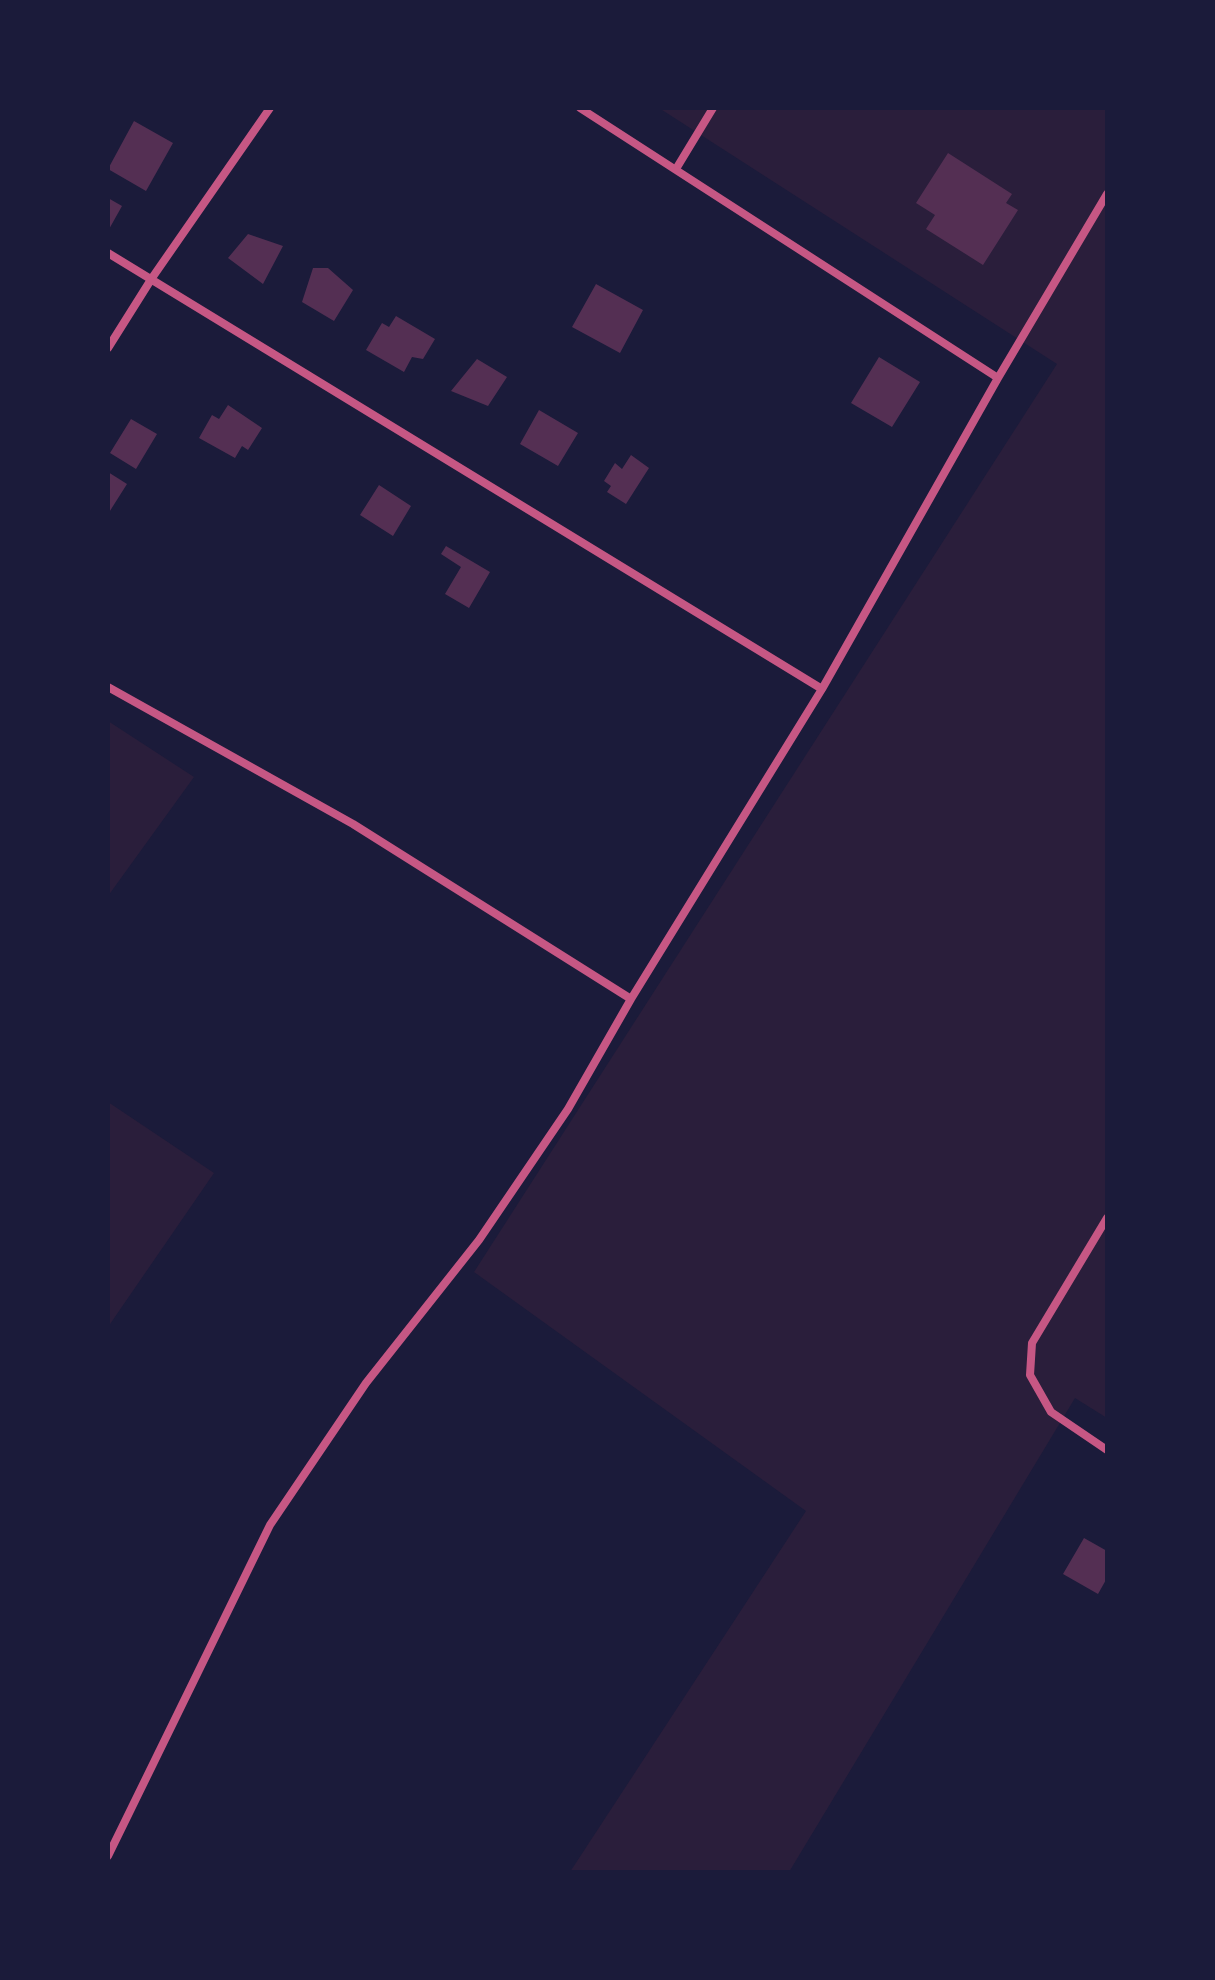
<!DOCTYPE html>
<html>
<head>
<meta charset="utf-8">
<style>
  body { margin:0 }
  #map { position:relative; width:1215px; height:1980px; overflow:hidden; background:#1b1b3a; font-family:"Noto Sans",sans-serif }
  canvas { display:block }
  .frame { position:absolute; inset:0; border:110px solid #1b1b3a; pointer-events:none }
</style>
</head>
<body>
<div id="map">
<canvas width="1215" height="1980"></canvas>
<div class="frame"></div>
</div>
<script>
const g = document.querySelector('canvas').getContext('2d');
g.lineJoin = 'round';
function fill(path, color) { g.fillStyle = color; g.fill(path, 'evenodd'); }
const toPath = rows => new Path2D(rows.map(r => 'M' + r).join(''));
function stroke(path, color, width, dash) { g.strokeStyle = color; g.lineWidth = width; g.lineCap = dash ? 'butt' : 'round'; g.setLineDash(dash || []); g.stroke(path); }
const green = toPath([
  [659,108,1107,108,1107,1418,1075,1398,789,1872,570,1872,806,1511,474,1272,1057,364],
  [108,721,194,777,108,896],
  [108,1102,214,1173,108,1327]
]);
const building = toPath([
  [134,121,173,143,146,191,108,169],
  [948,153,1012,194,1006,203,1018,210,983,265,926,229,935,215,916,203],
  [108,198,122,206,108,231],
  [248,234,283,246,263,284,228,258],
  [313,268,328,268,353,290,334,321,302,302],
  [596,284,643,310,620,353,572,327],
  [396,316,435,339,423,359,412,357,404,372,366,350,382,323,389,327],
  [879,357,920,382,892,427,851,403],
  [477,359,507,377,488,406,451,391],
  [228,405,262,428,248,450,242,446,235,458,199,438,212,415,219,419],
  [539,410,578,433,558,466,520,444],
  [131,419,157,434,136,469,110,453],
  [631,455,649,468,626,504,607,492,611,486,604,481,615,463,622,469],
  [108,472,127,484,108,514],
  [379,485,411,506,393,536,360,515],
  [446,546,490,572,469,608,445,594,461,567,441,554],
  [1084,1538,1107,1551,1107,1578,1098,1594,1063,1574]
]);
const minor = toPath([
  [580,108,998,378],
  [676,169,713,108],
  [108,253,822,689],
  [108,348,152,278,270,108],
  [108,687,353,824,631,999],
  [1107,1218,1032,1343,1030,1375,1051,1412,1107,1450],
  [108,1856,270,1525,366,1383,479,1240,568,1109,631,999,822,689,998,378,1107,194]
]);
fill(green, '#2a1e3b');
fill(building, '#542f53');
stroke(minor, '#c65784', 8);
</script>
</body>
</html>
